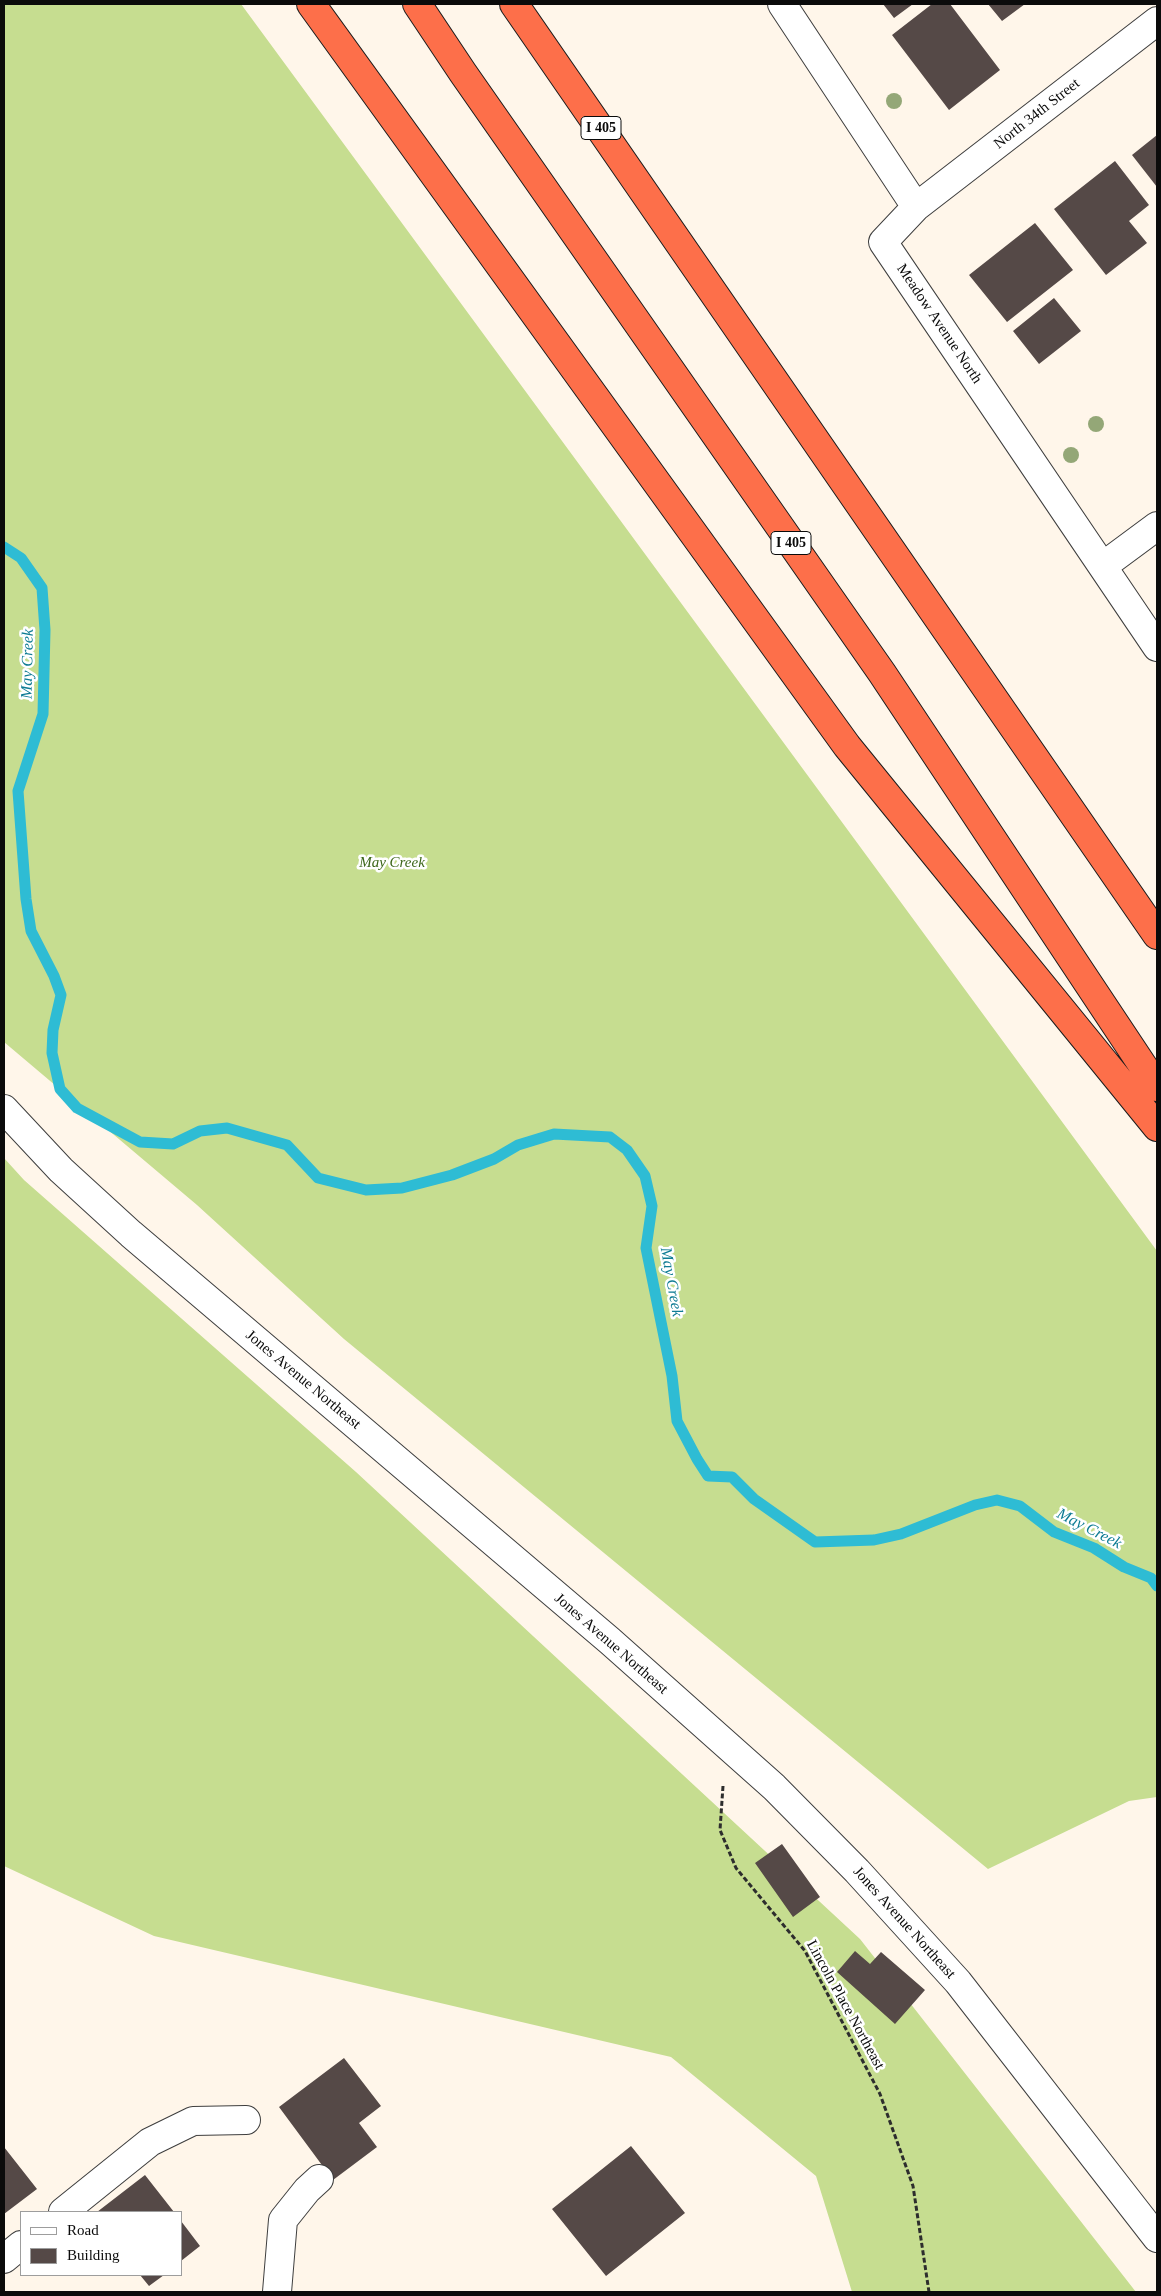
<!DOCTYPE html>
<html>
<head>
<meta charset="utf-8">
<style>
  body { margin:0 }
  #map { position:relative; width:1161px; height:2296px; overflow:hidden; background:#fff6ea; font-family:Georgia,serif }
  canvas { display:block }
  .frame { position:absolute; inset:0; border:5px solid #0b0b0b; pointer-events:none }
  .legend { position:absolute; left:20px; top:2211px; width:162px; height:65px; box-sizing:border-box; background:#fff; border:1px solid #9d9d9d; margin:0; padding:6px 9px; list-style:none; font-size:15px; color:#0b0b0b }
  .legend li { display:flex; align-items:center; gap:10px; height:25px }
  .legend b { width:25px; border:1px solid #9d9d9d }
</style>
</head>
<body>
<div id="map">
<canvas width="1161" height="2296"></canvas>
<div class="frame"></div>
<ul class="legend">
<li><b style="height:6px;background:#fff"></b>Road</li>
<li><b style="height:14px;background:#554947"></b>Building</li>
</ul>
</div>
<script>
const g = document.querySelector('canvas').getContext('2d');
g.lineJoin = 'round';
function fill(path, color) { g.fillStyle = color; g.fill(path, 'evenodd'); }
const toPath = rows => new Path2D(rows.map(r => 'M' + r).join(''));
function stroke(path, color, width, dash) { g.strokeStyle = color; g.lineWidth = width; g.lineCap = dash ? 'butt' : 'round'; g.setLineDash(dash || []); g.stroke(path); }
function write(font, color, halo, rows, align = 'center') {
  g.font = font + ' Georgia,serif'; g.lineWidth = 5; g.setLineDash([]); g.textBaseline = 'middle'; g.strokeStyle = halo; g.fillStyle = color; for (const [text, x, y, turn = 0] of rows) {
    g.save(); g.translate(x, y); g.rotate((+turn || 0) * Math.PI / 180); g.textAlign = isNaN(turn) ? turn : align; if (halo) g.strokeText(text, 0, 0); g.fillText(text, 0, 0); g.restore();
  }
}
const forest = toPath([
  [4,4,241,4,1157,1251,1157,1797,1129,1801,988,1869,344,1339,197,1205,4,1042],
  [4,1158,24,1180,356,1472,860,1939,1136,2292,852,2292,816,2176,671,2057,154,1936,4,1866]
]);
const stream = toPath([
  [4,547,21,558,42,588,45,630,43,714,18,791,26,899,31,931,54,976,61,995,53,1030,52,1053,60,1089,77,1108,140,1142,173,1144,200,1131,227,1128,287,1145,318,1178,366,1190,402,1188,452,1175,494,1159,518,1145,554,1134,610,1137,627,1150,645,1176,652,1206,646,1248,672,1376,677,1421,697,1459,708,1476,732,1477,754,1499,815,1542,874,1540,901,1534,975,1505,997,1500,1020,1506,1054,1532,1094,1548,1124,1567,1151,1578,1157,1586]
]);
const building = toPath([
  [883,4,913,4,894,18],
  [932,4,950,4,1000,70,949,110,892,35],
  [988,4,1025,4,1002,21],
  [1157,135,1157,187,1132,155],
  [1115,161,1149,205,1129,221,1147,243,1106,275,1054,209],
  [1035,223,1073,270,1007,322,969,275],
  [1054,298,1081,331,1039,364,1013,331],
  [782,1844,820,1897,793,1917,755,1863],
  [855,1951,870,1964,881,1952,925,1990,895,2024,837,1972],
  [344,2058,381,2106,359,2123,377,2147,333,2180,279,2107],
  [631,2146,685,2213,606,2276,552,2209],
  [4,2147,37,2189,4,2214],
  [145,2175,174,2212,97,2212],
  [181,2221,200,2246,181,2261],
  [140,2275,164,2275,149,2286]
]);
const path = toPath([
  [723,1786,720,1830,736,1868,805,1951,880,2094,913,2186,929,2292]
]);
const minor = toPath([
  [782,4,916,207,883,242,1157,647],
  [916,207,1157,21],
  [1103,566,1157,526],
  [4,1109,61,1170,131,1234,610,1641,774,1787,857,1871,958,1982,1157,2238],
  [63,2212,150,2142,193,2121,246,2120],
  [4,2259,21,2245],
  [277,2292,283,2220,307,2190,319,2179]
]);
const highway = toPath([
  [311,4,847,746,1157,1127],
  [417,4,463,73,882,673,1157,1087],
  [514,4,1157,935]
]);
const trees = [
  [894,101],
  [1096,424],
  [1071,455]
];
const shields = [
  [601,128,40],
  [791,543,40]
];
const shieldNames = [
  ["I 405",601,128],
  ["I 405",791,543]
];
const streetNames = [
  ["North 34th Street",1037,114,-38],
  ["Meadow Avenue North",939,324,56],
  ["Jones Avenue Northeast",303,1380,40],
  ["Jones Avenue Northeast",611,1644,41],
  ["Jones Avenue Northeast",904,1923,48],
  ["Lincoln Place Northeast",845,2005,61]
];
const parkNames = [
  ["May Creek",392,863]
];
const waterNames = [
  ["May Creek",28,664,-89],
  ["May Creek",671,1282,80],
  ["May Creek",1089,1529,27]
];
fill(forest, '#c6dd90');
stroke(stream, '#2ebcd4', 11);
fill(building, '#554947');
stroke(minor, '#3e3e3e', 30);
stroke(highway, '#1c1c1c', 30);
stroke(path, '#2d2d2d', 3, [5, 2.5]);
stroke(minor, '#fff', 28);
stroke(highway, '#fd6f4a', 28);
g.fillStyle = '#94a777';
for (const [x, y] of trees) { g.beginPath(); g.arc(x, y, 8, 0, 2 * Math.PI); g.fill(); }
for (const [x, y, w] of shields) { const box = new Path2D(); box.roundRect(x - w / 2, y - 11.5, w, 23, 4); g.fillStyle = '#fff'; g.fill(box); stroke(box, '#0b0b0b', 1); }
write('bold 14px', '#0b0b0b', null, shieldNames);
write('15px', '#0b0b0b', '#fff', streetNames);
write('italic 15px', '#3c6619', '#fff', parkNames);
write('italic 16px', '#0f7c94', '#fff', waterNames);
</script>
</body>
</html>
